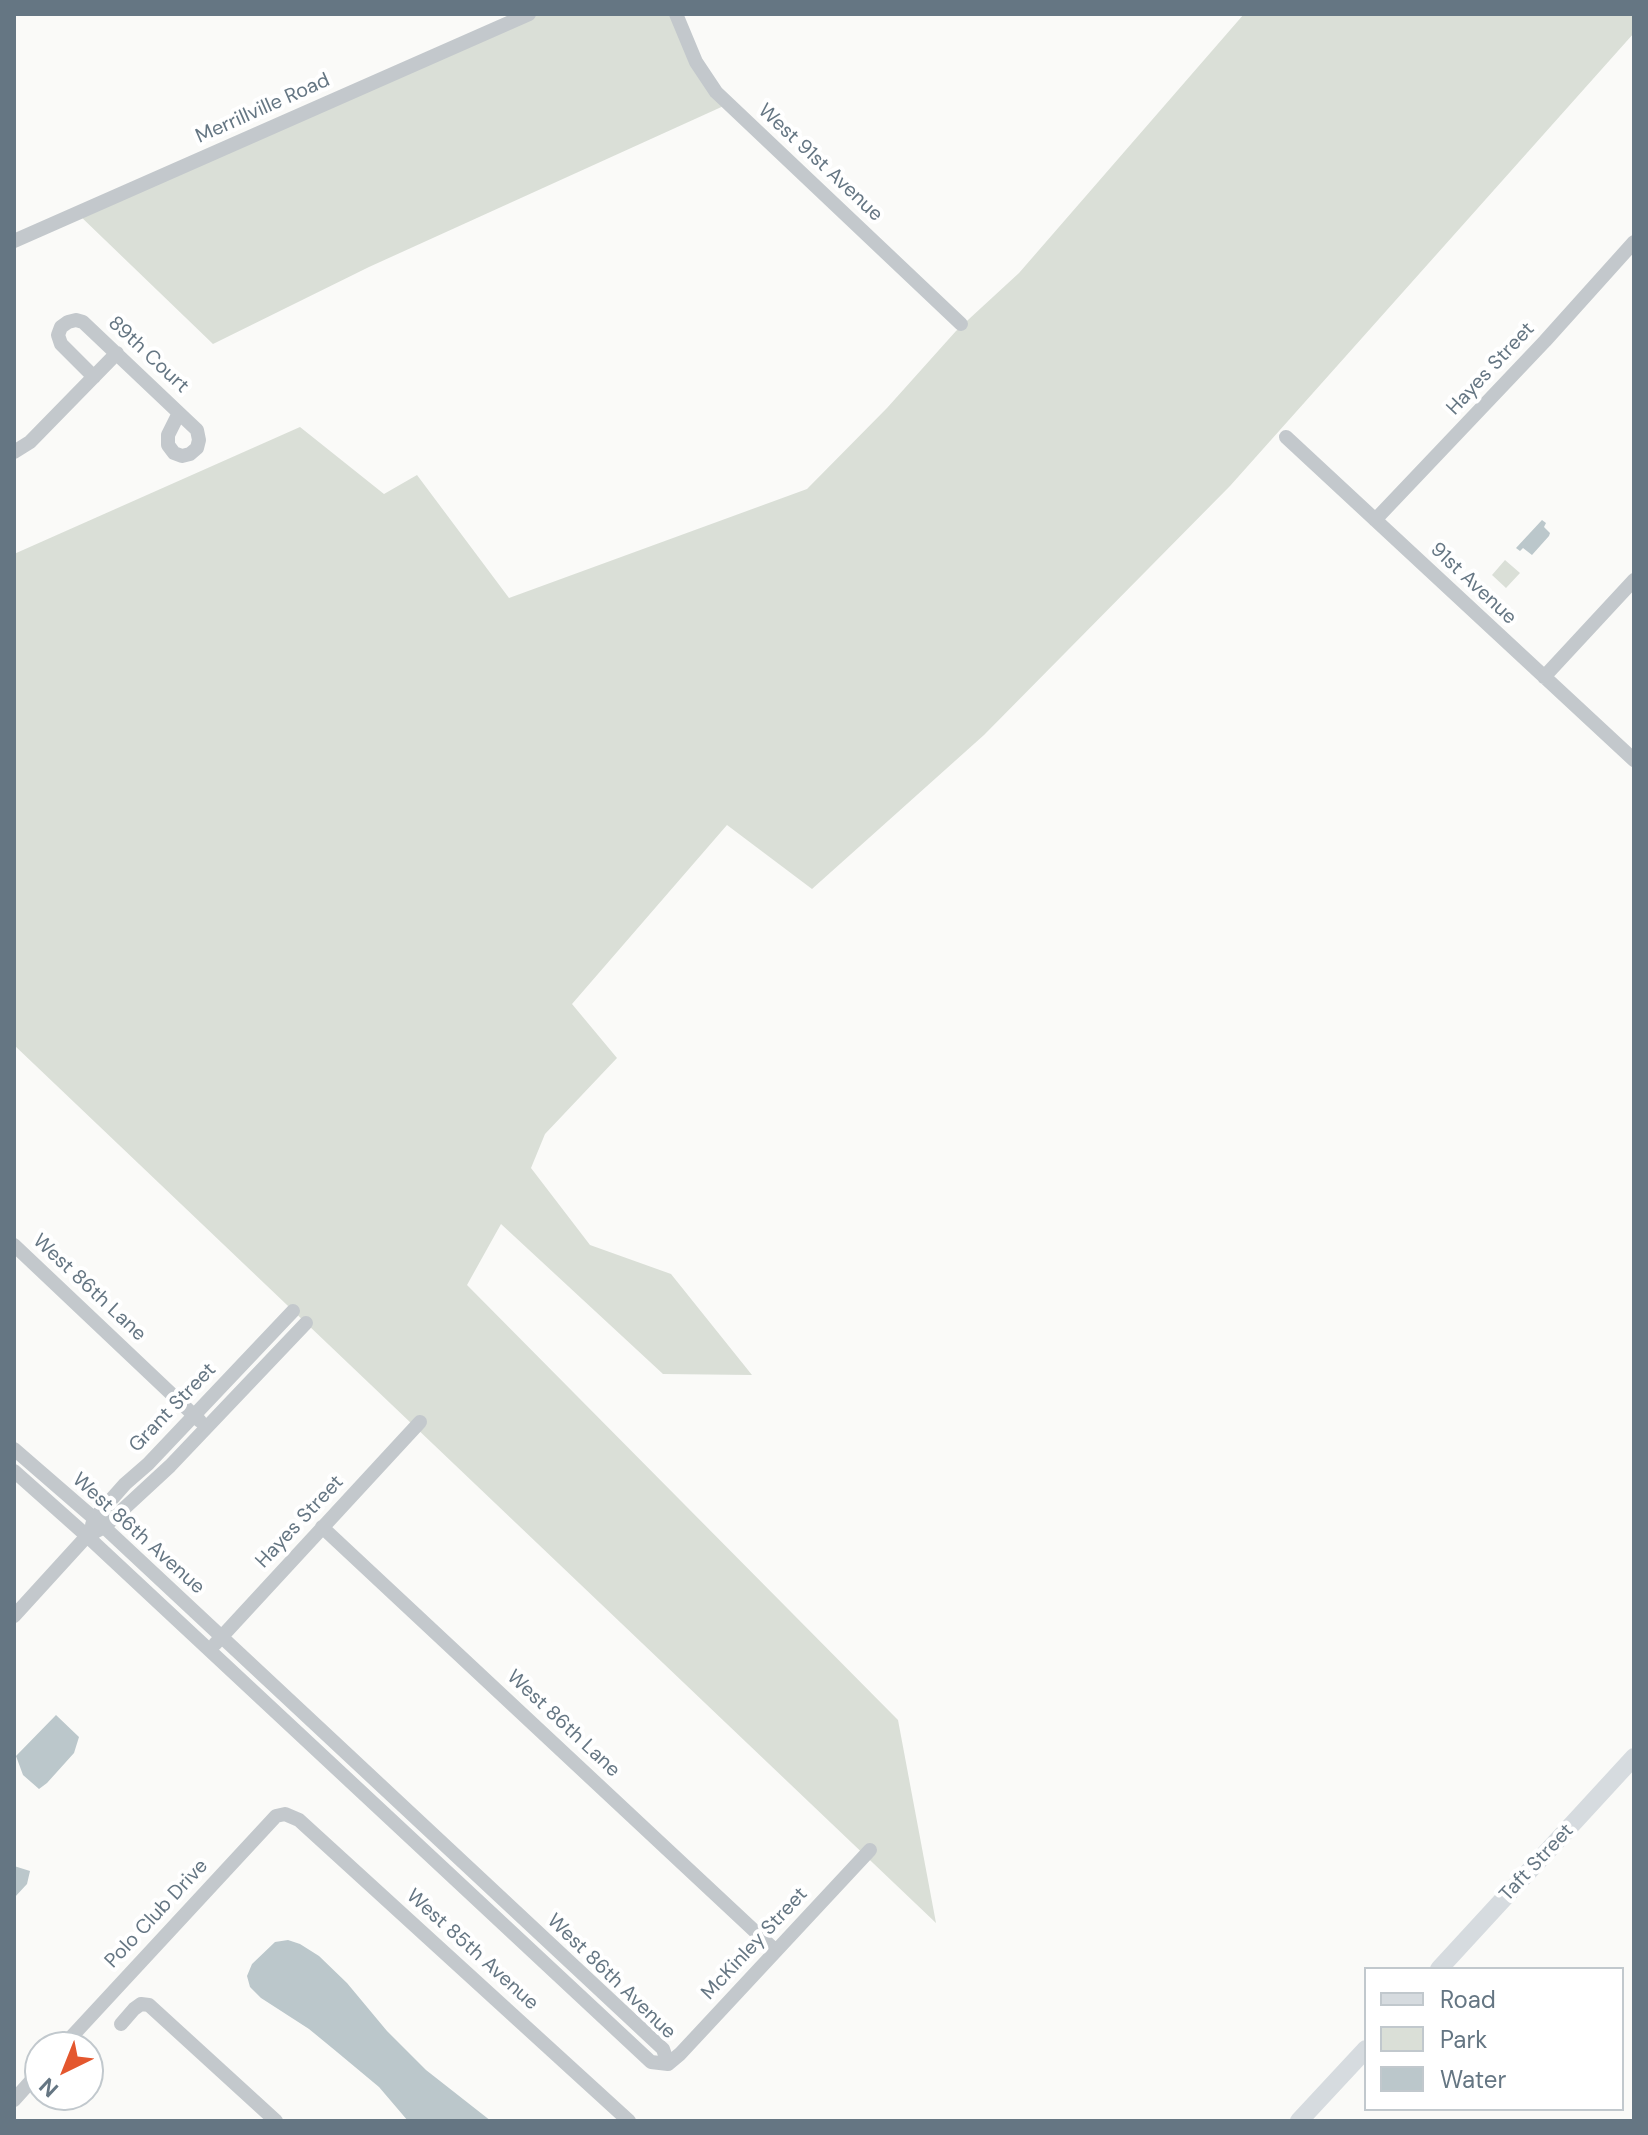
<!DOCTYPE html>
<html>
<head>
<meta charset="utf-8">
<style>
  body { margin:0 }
  #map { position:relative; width:1648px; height:2135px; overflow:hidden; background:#fafaf8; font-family:"DM Sans",sans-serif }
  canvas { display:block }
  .frame { position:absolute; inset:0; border:16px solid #657683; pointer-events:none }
  .legend { position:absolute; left:1364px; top:1967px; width:260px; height:144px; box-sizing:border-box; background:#fff; border:2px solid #c1c8cd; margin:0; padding:10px 14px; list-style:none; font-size:24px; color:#657683 }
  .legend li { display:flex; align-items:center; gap:16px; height:40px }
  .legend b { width:40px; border:2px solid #c1c8cd }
  .north { position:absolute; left:24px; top:2031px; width:80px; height:80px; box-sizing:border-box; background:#fff; border:2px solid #c1c8cd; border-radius:50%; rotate:223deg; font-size:22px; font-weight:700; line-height:32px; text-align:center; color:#657683 }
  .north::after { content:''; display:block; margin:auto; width:28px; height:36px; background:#e4572e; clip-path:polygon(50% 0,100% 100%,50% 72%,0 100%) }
</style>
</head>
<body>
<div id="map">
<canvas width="1648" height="2135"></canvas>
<div class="frame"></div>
<ul class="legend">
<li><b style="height:10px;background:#d6dbdf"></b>Road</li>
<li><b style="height:22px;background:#dadfd7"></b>Park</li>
<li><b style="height:22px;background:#bbc7cb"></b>Water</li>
</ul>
<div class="north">N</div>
</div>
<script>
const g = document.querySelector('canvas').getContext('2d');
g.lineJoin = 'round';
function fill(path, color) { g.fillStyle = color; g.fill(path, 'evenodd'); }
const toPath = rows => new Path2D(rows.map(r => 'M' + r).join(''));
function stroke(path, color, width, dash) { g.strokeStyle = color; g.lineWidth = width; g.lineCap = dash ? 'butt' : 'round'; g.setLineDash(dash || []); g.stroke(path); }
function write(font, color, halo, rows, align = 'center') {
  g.font = font + ' "DM Sans",sans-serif'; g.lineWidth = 8; g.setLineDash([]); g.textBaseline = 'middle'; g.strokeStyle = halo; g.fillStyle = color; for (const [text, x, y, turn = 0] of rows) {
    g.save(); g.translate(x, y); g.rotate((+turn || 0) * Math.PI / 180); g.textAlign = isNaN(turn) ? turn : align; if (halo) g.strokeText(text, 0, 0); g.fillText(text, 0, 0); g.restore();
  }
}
const green = toPath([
  [531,14,676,14,728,104,369,267,213,344,77,213],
  [1244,14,1634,14,1634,33,1230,486,984,735,812,889,727,825,572,1004,617,1058,545,1134,531,1168,590,1245,671,1274,752,1375,663,1374,501,1224,467,1285,898,1720,936,1923,14,1045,14,554,300,427,384,494,417,475,509,598,807,489,887,408,956,331,1019,273],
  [1505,560,1520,573,1506,588,1492,575]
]);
const water = toPath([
  [1542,520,1546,523,1544,527,1550,533,1549,536,1532,555,1523,548,1520,551,1516,548],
  [56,1715,79,1737,74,1753,47,1783,39,1789,23,1775,16,1756],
  [14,1866,30,1871,27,1884,14,1898],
  [288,1940,300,1944,319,1956,347,1983,387,2031,426,2070,491,2121,408,2121,379,2087,337,2052,309,2029,261,1998,250,1987,247,1976,252,1964,275,1942]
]);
const minor = toPath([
  [676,14,696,62,716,92,961,324],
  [14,241,529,14],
  [94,377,61,344,58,335,61,327,68,322,76,320,83,322,179,413,168,435,168,445,174,453,182,456,190,454,197,448,199,440,197,430,179,413],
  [1286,437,1634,760],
  [14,452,30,442,117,353],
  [1375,520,1545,341,1634,242],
  [1544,677,1634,580],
  [14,1245,200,1421],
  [14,1449,104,1527,663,2049,668,2064],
  [14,1471,87,1536,651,2062,668,2064],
  [92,1525,94,1519,125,1484,148,1464,293,1311],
  [322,1527,776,1951],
  [14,1616,87,1536,104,1527,170,1466,306,1323],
  [215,1644,420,1422],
  [121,2024,134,2009,141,2004,149,2005,276,2121],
  [62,2047,276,1816,285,1814,299,1820,629,2121],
  [668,2064,680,2054,870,1850],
  [14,2100,40,2071]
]);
const major = toPath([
  [1439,1969,1634,1757],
  [1299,2121,1366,2049]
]);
const streetNames = [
  ["Merrillville Road",263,109,-24],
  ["West 91st Avenue",820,163,43],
  ["89th Court",148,355,43],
  ["Hayes Street",1491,369,-47],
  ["91st Avenue",1473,584,43],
  ["West 86th Lane",89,1288,43],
  ["Grant Street",173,1408,-46],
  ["Hayes Street",300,1522,-47],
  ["West 86th Avenue",138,1534,42],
  ["West 86th Lane",563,1724,43],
  ["Taft Street",1537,1863,-47],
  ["Polo Club Drive",157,1914,-47],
  ["McKinley Street",755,1944,-47],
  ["West 85th Avenue",472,1950,42],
  ["West 86th Avenue",611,1977,44]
];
fill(green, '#dadfd7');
fill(water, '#bbc7cb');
stroke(minor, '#c3c8cc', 14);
stroke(major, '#d6dbdf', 18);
write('20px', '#657683', '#fff', streetNames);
</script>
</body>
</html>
